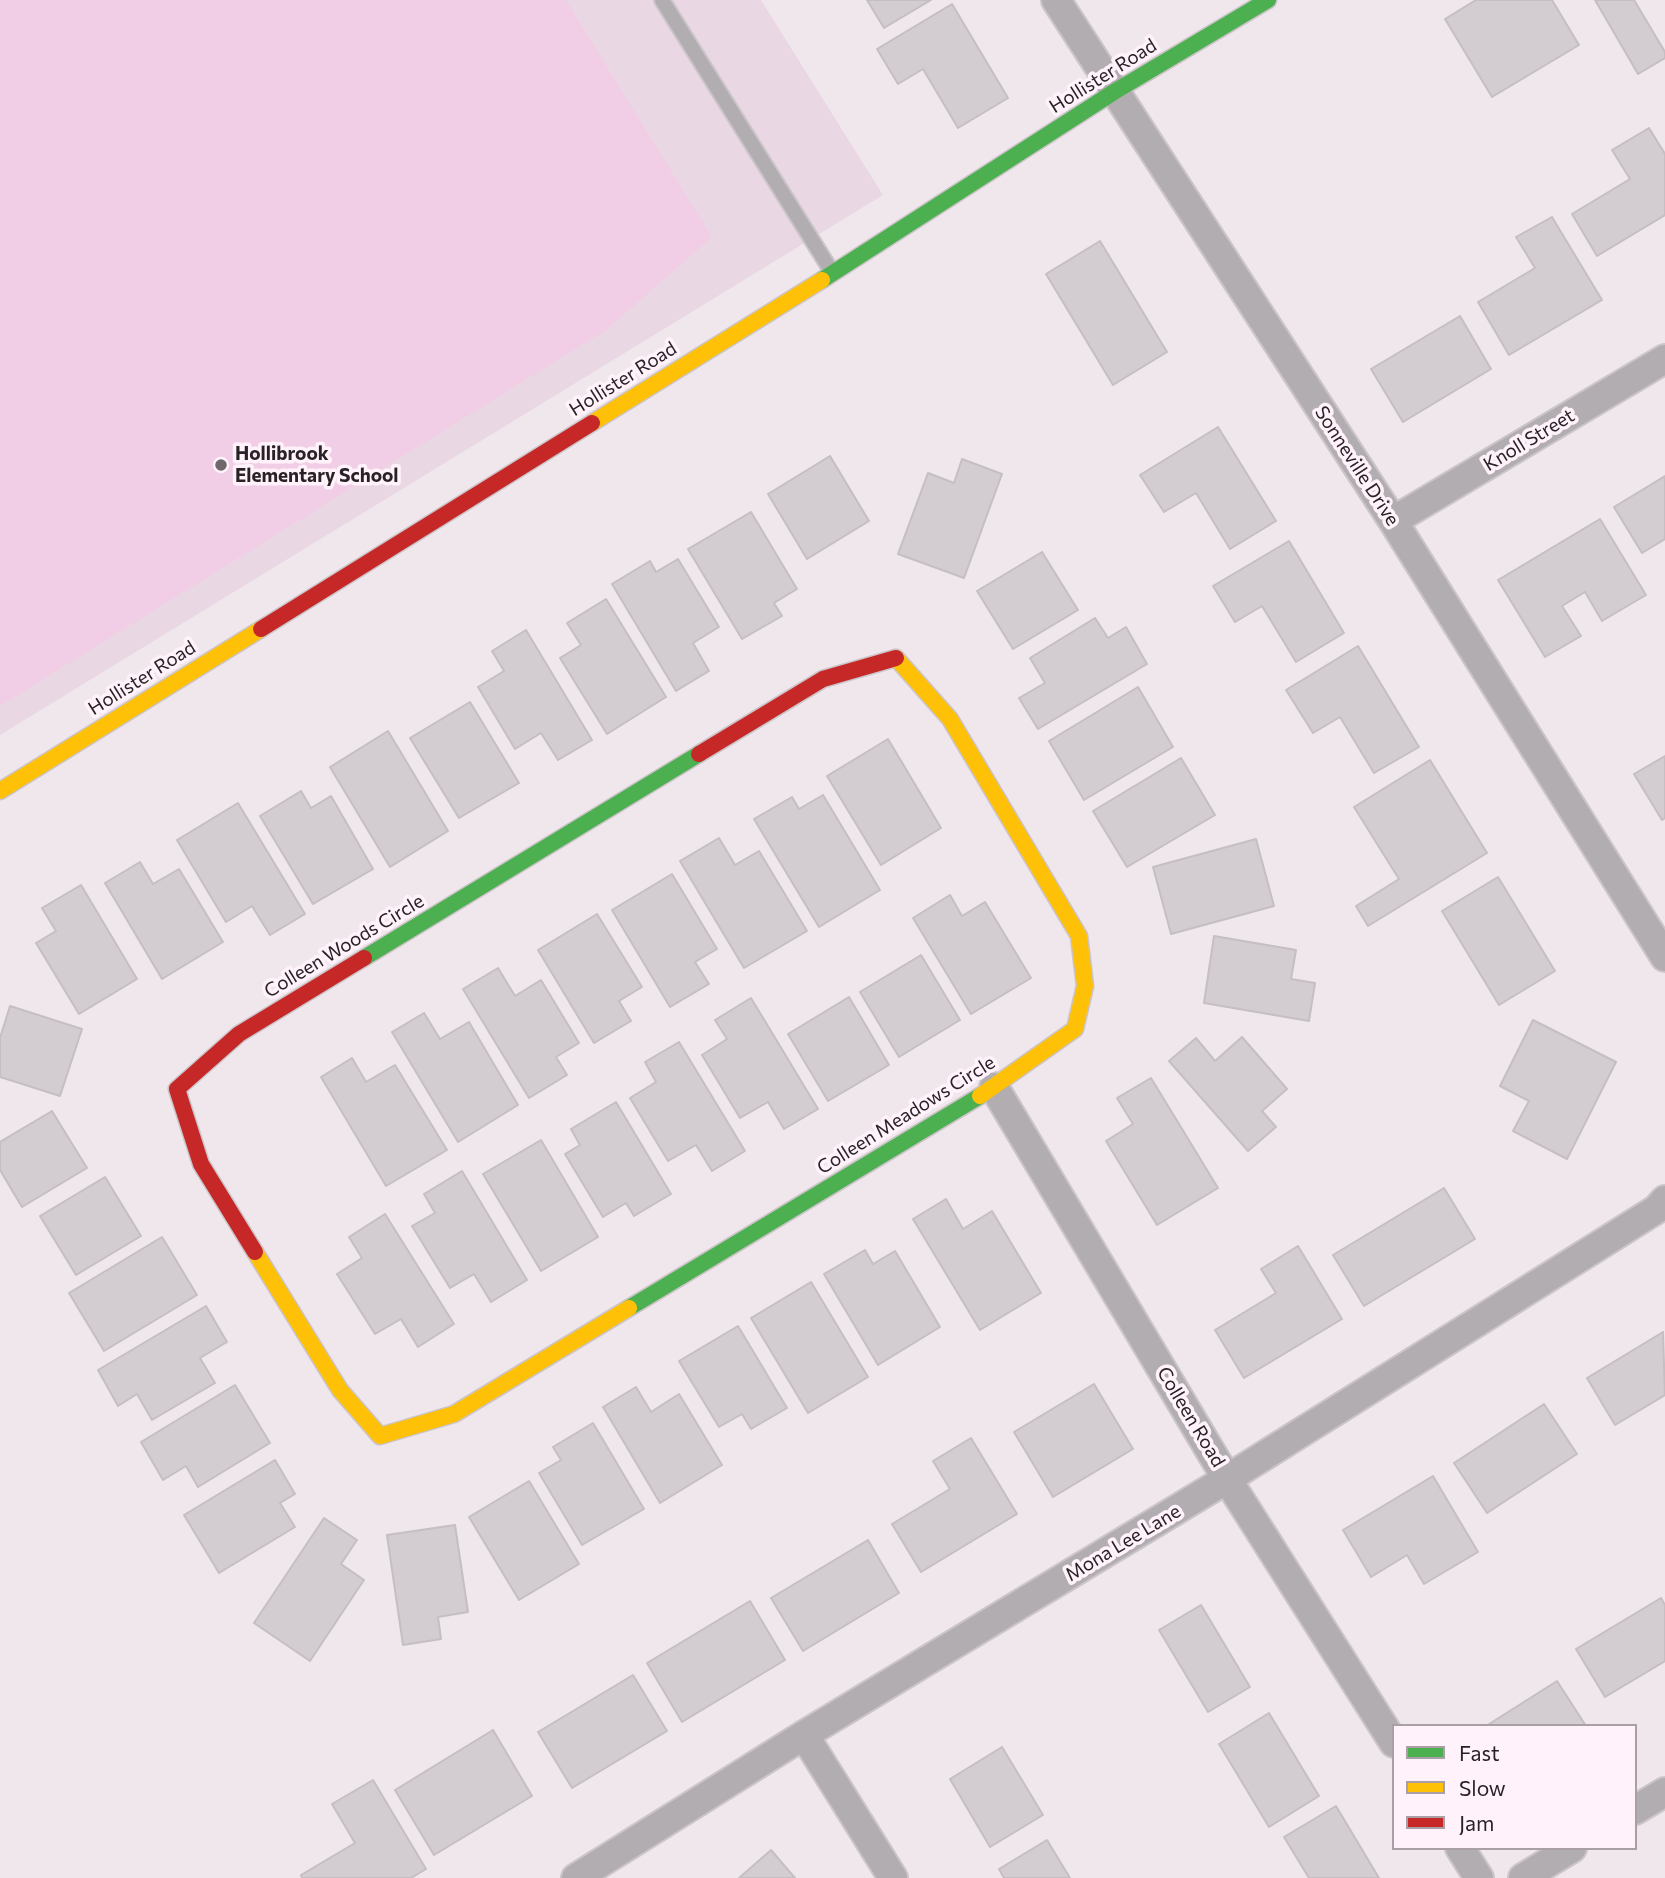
<!DOCTYPE html>
<html>
<head>
<meta charset="utf-8">
<style>
  body { margin:0 }
  #map { position:relative; width:1665px; height:1878px; overflow:hidden; background:#f0e7ed; font-family:Commissioner,sans-serif }
  canvas { display:block }
  .legend { position:absolute; left:1392px; top:1724px; width:245px; height:126px; box-sizing:border-box; background:#fff2fa; border:2px solid #a99fa5; margin:0; padding:9px 12px; list-style:none; font-size:21px; color:#282226 }
  .legend li { display:flex; align-items:center; gap:14px; height:35px }
  .legend b { width:35px; border:2px solid #a99fa5 }
</style>
</head>
<body>
<div id="map">
<canvas width="1665" height="1878"></canvas>
<ul class="legend">
<li><b style="height:9px;background:#4caf50"></b>Fast</li>
<li><b style="height:9px;background:#ffc107"></b>Slow</li>
<li><b style="height:9px;background:#c62828"></b>Jam</li>
</ul>
</div>
<script>
const g = document.querySelector('canvas').getContext('2d');
g.lineJoin = 'round';
function fill(path, color) { g.fillStyle = color; g.fill(path, 'evenodd'); }
const toPath = rows => new Path2D(rows.map(r => 'M' + r).join(''));
function stroke(path, color, width, dash) { g.strokeStyle = color; g.lineWidth = width; g.lineCap = dash ? 'butt' : 'round'; g.setLineDash(dash || []); g.stroke(path); }
function write(font, color, halo, rows, align = 'center') {
  g.font = font + ' Commissioner,sans-serif'; g.lineWidth = 7; g.setLineDash([]); g.textBaseline = 'middle'; g.strokeStyle = halo; g.fillStyle = color; for (const [text, x, y, turn = 0] of rows) {
    g.save(); g.translate(x, y); g.rotate((+turn || 0) * Math.PI / 180); g.textAlign = isNaN(turn) ? turn : align; if (halo) g.strokeText(text, 0, 0); g.fillText(text, 0, 0); g.restore();
  }
}
const built = toPath([
  [0,0,761,0,883,195,0,735]
]);
const green = toPath([
  [0,0,566,0,712,237,606,330,0,706]
]);
const building = toPath([
  [867,0,931,0,884,28,867,0],
  [1476,0,1552,0,1579,45,1492,97,1445,19,1476,0],
  [1595,0,1634,0,1665,52,1665,58,1638,74,1595,0],
  [952,4,1008,98,958,128,923,69,898,84,877,49,952,4],
  [1649,128,1665,154,1665,215,1597,256,1572,214,1630,179,1612,150,1649,128],
  [1552,217,1602,300,1509,355,1478,302,1535,268,1516,237,1552,217],
  [1100,241,1167,352,1113,385,1046,274,1100,241],
  [1460,316,1491,369,1403,422,1371,369,1460,316],
  [1218,427,1276,521,1230,549,1196,493,1164,512,1140,475,1218,427],
  [830,456,869,521,807,559,768,494,830,456],
  [962,459,1002,474,964,578,898,554,928,473,954,483,962,459],
  [1665,476,1665,539,1642,553,1614,507,1665,476],
  [751,512,797,589,774,603,782,616,742,639,688,549,751,512],
  [1600,519,1646,595,1602,621,1585,592,1562,606,1581,636,1545,657,1498,580,1600,519],
  [1289,541,1344,633,1296,662,1262,606,1235,622,1213,586,1289,541],
  [1042,552,1078,610,1013,649,977,591,1042,552],
  [678,559,719,627,693,643,709,671,676,691,612,584,650,561,656,572,678,559],
  [606,599,666,697,607,734,560,658,581,645,567,623,606,599],
  [1095,618,1108,638,1126,627,1147,664,1038,729,1019,698,1045,683,1030,658,1095,618],
  [526,630,592,740,558,760,541,733,515,749,478,687,504,671,492,651,526,630],
  [1358,646,1419,747,1374,773,1340,717,1313,733,1286,690,1358,646],
  [1138,687,1173,747,1084,800,1049,741,1138,687],
  [470,702,519,783,459,818,410,738,470,702],
  [388,731,448,831,390,867,330,767,388,731],
  [888,739,941,828,881,865,827,776,888,739],
  [1665,756,1665,818,1662,820,1634,774,1665,756],
  [1181,758,1215,815,1127,867,1093,811,1181,758],
  [1430,760,1487,853,1368,926,1356,906,1399,879,1354,807,1430,760],
  [301,791,311,808,331,796,373,869,313,904,260,816,301,791],
  [823,795,880,890,819,927,754,819,792,797,799,809,823,795],
  [238,803,305,914,270,935,252,906,226,922,177,840,238,803],
  [719,838,735,865,759,851,807,931,744,968,680,861,719,838],
  [1256,839,1274,906,1171,934,1153,867,1256,839],
  [140,862,153,884,179,869,223,942,162,979,105,883,140,862],
  [672,874,717,949,695,962,709,984,670,1007,612,910,672,874],
  [1498,877,1555,971,1499,1005,1442,911,1498,877],
  [81,885,137,979,79,1014,36,943,56,931,42,908,81,885],
  [950,895,962,916,985,902,1031,978,971,1014,913,918,950,895],
  [597,914,642,987,619,1001,631,1021,594,1043,538,950,597,914],
  [1214,936,1296,950,1291,979,1315,983,1309,1021,1204,1003,1214,936],
  [921,955,960,1020,899,1057,860,992,921,955],
  [498,968,515,996,541,980,579,1043,556,1057,567,1075,529,1098,463,989,498,968],
  [849,997,889,1065,828,1101,788,1034,849,997],
  [751,998,818,1109,784,1129,768,1102,740,1118,702,1055,727,1039,715,1020,751,998],
  [10,1006,82,1029,60,1096,0,1077,0,1038,10,1006],
  [424,1013,440,1039,469,1022,518,1105,458,1142,392,1032,424,1013],
  [1533,1020,1616,1062,1567,1159,1513,1131,1529,1101,1500,1086,1533,1020],
  [1242,1037,1287,1089,1262,1111,1276,1127,1248,1151,1169,1061,1196,1038,1215,1061,1242,1037],
  [679,1042,745,1151,712,1171,696,1145,668,1161,630,1098,656,1082,645,1062,679,1042],
  [352,1058,366,1082,395,1065,447,1150,386,1186,321,1077,352,1058],
  [1151,1078,1218,1188,1157,1225,1106,1141,1133,1124,1117,1098,1151,1078],
  [616,1102,671,1194,634,1216,626,1203,603,1217,565,1154,580,1145,571,1129,616,1102],
  [52,1111,87,1168,22,1207,0,1170,0,1142,52,1111],
  [541,1140,598,1237,541,1271,483,1174,541,1140],
  [462,1171,527,1280,491,1302,474,1274,450,1288,412,1226,435,1213,424,1194,462,1171],
  [105,1177,141,1236,76,1275,40,1216,105,1177],
  [1444,1188,1475,1239,1364,1306,1333,1255,1444,1188],
  [946,1199,963,1229,992,1211,1041,1293,980,1330,913,1219,946,1199],
  [385,1214,454,1324,418,1347,401,1319,375,1334,337,1274,362,1258,349,1237,385,1214],
  [162,1237,197,1295,104,1351,69,1293,162,1237],
  [1298,1246,1342,1319,1244,1378,1215,1330,1276,1293,1261,1269,1298,1246],
  [865,1250,873,1264,895,1251,940,1327,878,1365,824,1274,865,1250],
  [811,1282,868,1377,808,1413,751,1318,811,1282],
  [206,1306,227,1342,200,1358,215,1383,152,1420,137,1394,118,1406,98,1370,206,1306],
  [738,1326,787,1408,751,1429,742,1414,719,1427,679,1361,738,1326],
  [1663,1332,1665,1395,1615,1425,1587,1378,1663,1332],
  [1094,1384,1133,1449,1053,1497,1014,1432,1094,1384],
  [235,1385,270,1443,198,1487,186,1466,163,1480,141,1442,235,1385],
  [636,1387,651,1412,679,1394,722,1465,660,1503,603,1407,636,1387],
  [1544,1404,1577,1454,1487,1513,1454,1463,1544,1404],
  [593,1423,644,1509,582,1545,539,1473,561,1460,553,1447,593,1423],
  [971,1438,1017,1514,921,1572,892,1524,950,1489,933,1461,971,1438],
  [275,1460,295,1494,280,1503,295,1527,219,1573,184,1515,275,1460],
  [1433,1476,1478,1552,1424,1584,1407,1555,1371,1577,1343,1530,1433,1476],
  [529,1481,579,1564,519,1600,469,1517,529,1481],
  [324,1518,357,1540,341,1564,364,1580,310,1661,254,1623,324,1518],
  [455,1525,468,1612,438,1617,441,1639,403,1645,387,1535,455,1525],
  [868,1540,899,1593,803,1651,771,1598,868,1540],
  [1661,1598,1665,1605,1665,1661,1605,1697,1576,1649,1661,1598],
  [750,1601,785,1660,682,1722,647,1663,750,1601],
  [1201,1605,1250,1687,1208,1712,1159,1630,1201,1605],
  [633,1675,667,1731,572,1788,538,1732,633,1675],
  [1557,1681,1586,1726,1486,1726,1557,1681],
  [1269,1713,1319,1796,1269,1827,1219,1744,1269,1713],
  [493,1730,532,1796,434,1855,395,1790,493,1730],
  [1002,1747,1043,1815,990,1847,950,1779,1002,1747],
  [373,1780,426,1869,411,1878,302,1878,301,1875,355,1843,332,1804,373,1780],
  [1336,1806,1379,1878,1309,1878,1284,1837,1336,1806],
  [1047,1840,1070,1878,1004,1878,999,1869,1047,1840],
  [771,1850,795,1878,739,1878,771,1850]
]);
const lane = toPath([
  [662,0,832,272]
]);
const street = toPath([
  [1056,0,1393,521,1665,957],
  [1393,521,1665,359],
  [994,1087,1227,1479,1394,1743],
  [804,1735,893,1878],
  [1635,1810,1665,1792],
  [1460,1848,1479,1878],
  [576,1878,804,1735,1227,1479,1657,1209,1665,1200],
  [1523,1878,1572,1848]
]);
const fast = toPath([
  [822,280,1114,92,1268,0],
  [364,958,699,754],
  [629,1308,980,1096]
]);
const slow = toPath([
  [592,423,822,280],
  [896,658,950,719,1079,936,1085,986,1075,1029,980,1096],
  [0,791,261,629],
  [255,1252,340,1390,380,1436,454,1414,629,1308]
]);
const jam = toPath([
  [261,629,592,423],
  [699,754,823,679,896,658],
  [255,1252,201,1164,177,1089,239,1034,364,958]
]);
const markers = [
  [221,465,7,"#6e676c"]
];
const streetNames = [
  ["Hollister Road",1103,76,-32],
  ["Hollister Road",623,379,-32],
  ["Knoll Street",1529,440,-31],
  ["Sonneville Drive",1357,466,57],
  ["Hollister Road",142,678,-32],
  ["Colleen Woods Circle",344,946,-31],
  ["Colleen Meadows Circle",906,1115,-32],
  ["Colleen Road",1191,1417,59],
  ["Mona Lee Lane",1123,1543,-31]
];
const poiNames = [
  ["Hollibrook",235,454],
  ["Elementary School",235,476]
];
fill(built, '#e9d8e3');
fill(green, '#f1cee6');
fill(building, '#d3ccd0');
stroke(building, '#c5bec3', 2);
stroke(lane, '#cbc4c8', 18);
stroke(street, '#cbc4c8', 32);
stroke(fast, '#cbc4c8', 19);
stroke(slow, '#cbc4c8', 19);
stroke(jam, '#cbc4c8', 19);
stroke(lane, '#b2adb1', 14);
stroke(street, '#b2adb1', 28);
stroke(fast, '#4caf50', 16);
stroke(slow, '#ffc107', 16);
stroke(jam, '#c62828', 16);
for (const [x, y, r, color] of markers) { const dot = new Path2D(); dot.arc(x, y, r, 0, 2 * Math.PI); g.fillStyle = color; g.fill(dot); stroke(dot, '#fff2fa', 2.5); }
write('19px', '#282226', '#fff2fa', streetNames);
write('bold 19px', '#282226', '#fff2fa', poiNames, 'left');
</script>
</body>
</html>
